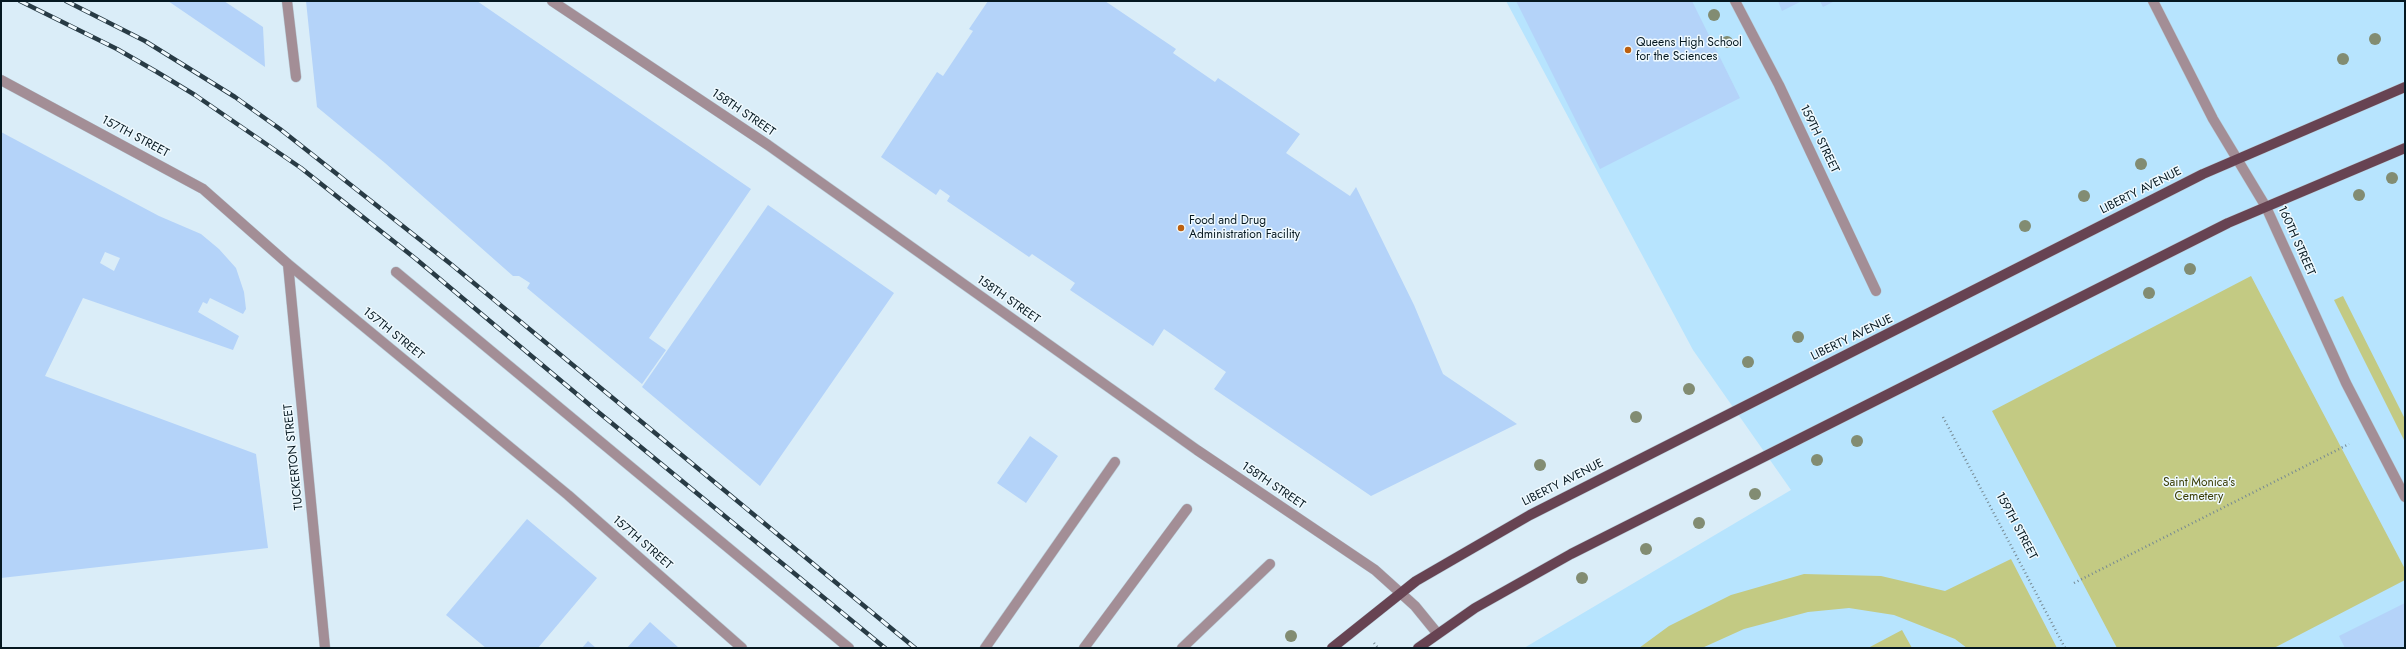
<!DOCTYPE html>
<html>
<head>
<meta charset="utf-8">
<style>
  body { margin:0 }
  #map { position:relative; width:2406px; height:649px; overflow:hidden; background:#daedf8; font-family:Jost,sans-serif }
  canvas { display:block }
  .frame { position:absolute; inset:0; border:2px solid #051821; pointer-events:none }
</style>
</head>
<body>
<div id="map">
<canvas width="2406" height="649"></canvas>
<div class="frame"></div>
</div>
<script>
const g = document.querySelector('canvas').getContext('2d');
g.lineJoin = 'round';
function fill(path, color) { g.fillStyle = color; g.fill(path, 'evenodd'); }
const toPath = rows => new Path2D(rows.map(r => 'M' + r).join(''));
function stroke(path, color, width, dash) { g.strokeStyle = color; g.lineWidth = width; g.lineCap = dash ? 'butt' : 'round'; g.setLineDash(dash || []); g.stroke(path); }
function write(font, color, halo, rows, align = 'center') {
  g.font = font + ' Jost,sans-serif'; g.lineWidth = 3; g.setLineDash([]); g.textBaseline = 'middle'; g.strokeStyle = halo; g.fillStyle = color; for (const [text, x, y, turn = 0] of rows) {
    g.save(); g.translate(x, y); g.rotate((+turn || 0) * Math.PI / 180); g.textAlign = isNaN(turn) ? turn : align; if (halo) g.strokeText(text, 0, 0); g.fillText(text, 0, 0); g.restore();
  }
}
const built = toPath([
  [1506,1,2405,1,2405,648,1524,648,1791,490,1693,350]
]);
const green = toPath([
  [2251,276,2405,569,2405,580,2274,648,2117,648,1992,411],
  [2343,296,2405,419,2405,442,2334,300],
  [2011,559,2057,648,1967,648,1955,639,1894,615,1849,608,1808,612,1744,629,1702,648,1639,648,1669,626,1731,595,1804,574,1881,576,1945,591],
  [1902,630,1912,648,1868,648]
]);
const building = toPath([
  [168,1,224,1,263,27,265,67],
  [306,1,477,1,751,189,649,338,666,350,642,384,527,288,530,283,519,276,513,276,385,163,317,107],
  [988,1,1105,1,1176,49,1173,53,1215,82,1218,78,1300,134,1286,153,1350,196,1356,187,1414,305,1443,374,1517,424,1371,496,1214,389,1226,372,1164,329,1153,346,1070,290,1075,283,1032,254,1029,257,947,201,950,196,940,189,936,195,881,157,937,72,943,76,973,31,969,29],
  [1516,1,1692,1,1740,98,1600,169],
  [1778,1,1802,1,1782,11],
  [1820,1,1835,1,1823,7],
  [1,132,159,216,201,234,219,249,236,268,244,292,246,309,243,314,210,298,207,304,203,302,198,312,239,336,233,350,83,298,45,376,256,454,268,548,1,578],
  [105,252,120,258,114,271,100,263],
  [768,205,894,293,760,486,642,387],
  [1030,436,1058,456,1026,503,997,483],
  [527,519,597,578,538,648,486,648,446,615],
  [2405,603,2405,648,2345,648,2339,636],
  [650,622,679,648,627,648],
  [588,641,596,648,582,648]
]);
const path = toPath([
  [1943,417,2065,648],
  [2074,583,2349,444],
  [1374,643,1378,648]
]);
const service = toPath([
  [287,1,296,77],
  [396,272,849,648],
  [985,648,1115,462],
  [1084,648,1187,509],
  [1182,648,1270,564]
]);
const pedestrian = toPath([
  [1735,1,1779,85,1876,291]
]);
const minor = toPath([
  [552,1,768,145,1197,450,1375,570,1415,606,1437,633],
  [2153,1,2213,119,2266,207,2346,383,2405,497],
  [1,80,203,189,288,264,568,495,742,648],
  [288,264,325,648]
]);
const primary = toPath([
  [1332,648,1416,581,1530,515,2203,174,2405,87],
  [1418,648,1475,608,1571,554,2228,223,2405,148]
]);
const rail = toPath([
  [20,1,117,49,157,72,195,95,301,168,416,259,597,411,885,648],
  [66,1,145,41,235,97,280,129,452,265,915,648]
]);
const trees = [
  [1714,15],
  [2375,39],
  [1727,42],
  [2343,59],
  [2141,164],
  [2392,178],
  [2359,195],
  [2084,196],
  [2025,226],
  [2190,269],
  [2149,293],
  [1798,337],
  [1748,362],
  [1689,389],
  [1636,417],
  [1857,441],
  [1817,460],
  [1540,465],
  [1755,494],
  [1699,523],
  [1646,549],
  [1582,578],
  [1291,636]
];
const markers = [
  [1628,50,4,"#bd600f"],
  [1181,228,4,"#bd600f"]
];
const poiNames = [
  ["Queens High School",1636,43],
  ["for the Sciences",1636,57],
  ["Food and Drug",1189,221],
  ["Administration Facility",1189,235]
];
const streetNames = [
  ["158TH STREET",743,113,34],
  ["157TH STREET",135,137,28],
  ["159TH STREET",1819,139,64],
  ["LIBERTY AVENUE",2141,191,-27],
  ["160TH STREET",2296,241,66],
  ["158TH STREET",1008,300,35],
  ["157TH STREET",393,334,39],
  ["LIBERTY AVENUE",1852,338,-26],
  ["TUCKERTON STREET",294,457,-96],
  ["LIBERTY AVENUE",1563,483,-27],
  ["158TH STREET",1273,486,34],
  ["159TH STREET",2016,526,62],
  ["157TH STREET",642,543,41]
];
const parkNames = [
  ["Saint Monica's",2199,483],
  ["Cemetery",2199,497]
];
fill(built, '#b7e4fe');
fill(green, '#c3ca83');
fill(building, '#b4d3f9');
stroke(service, '#b8cbd6', 11);
stroke(pedestrian, '#b8cbd6', 11);
stroke(minor, '#b8cbd6', 11);
stroke(primary, '#b8cbd6', 11);
stroke(path, '#768993', 2.5, [1, 3]);
stroke(service, '#a38e96', 10);
stroke(pedestrian, '#a38e96', 10);
stroke(minor, '#a38e96', 10);
stroke(primary, '#674352', 10);
stroke(rail, '#283b45', 4.5);
stroke(rail, '#eff9fe', 3, [9]);
g.fillStyle = '#828c72';
for (const [x, y] of trees) { g.beginPath(); g.arc(x, y, 6, 0, 2 * Math.PI); g.fill(); }
for (const [x, y, r, color] of markers) { const dot = new Path2D(); dot.arc(x, y, r, 0, 2 * Math.PI); g.fillStyle = color; g.fill(dot); stroke(dot, '#eff9fe', 1.5); }
write('12px', '#051821', '#eff9fe', poiNames, 'left');
write('12px', '#051821', '#eff9fe', streetNames);
write('12px', '#3a3d05', '#eff9fe', parkNames);
</script>
</body>
</html>
